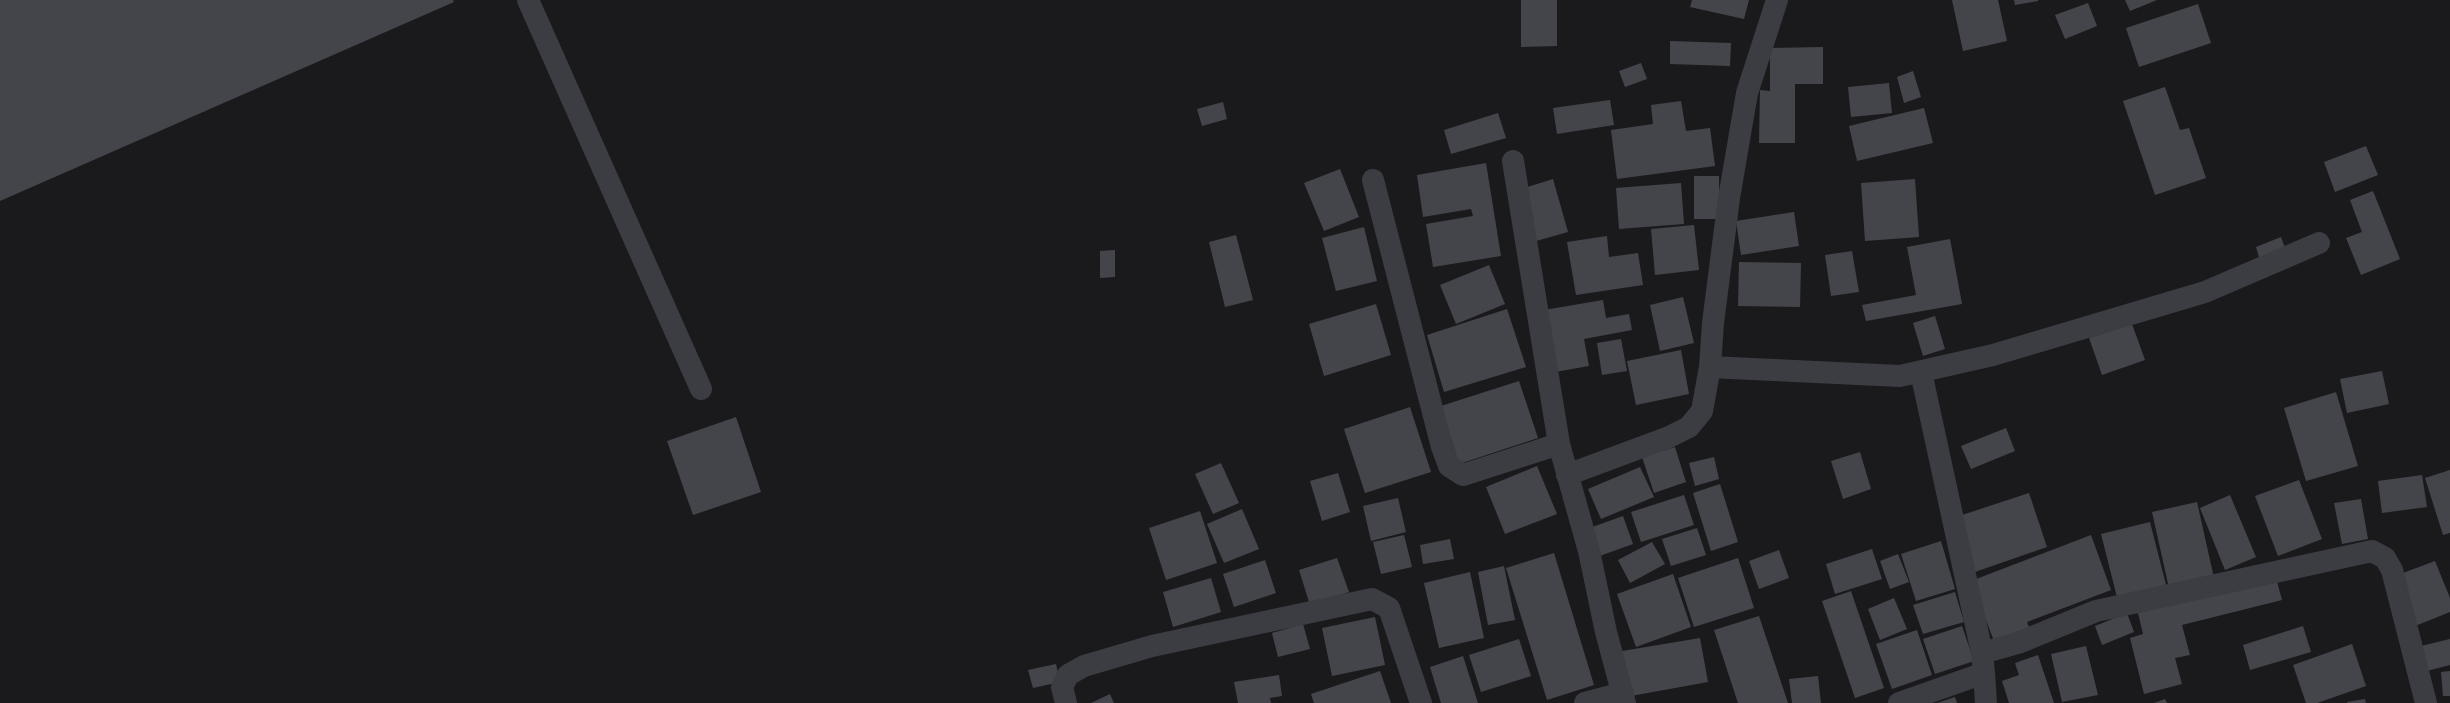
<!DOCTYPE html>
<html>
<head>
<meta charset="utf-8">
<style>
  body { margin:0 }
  canvas { display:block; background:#1a1a1d }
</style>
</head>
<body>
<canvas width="2450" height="703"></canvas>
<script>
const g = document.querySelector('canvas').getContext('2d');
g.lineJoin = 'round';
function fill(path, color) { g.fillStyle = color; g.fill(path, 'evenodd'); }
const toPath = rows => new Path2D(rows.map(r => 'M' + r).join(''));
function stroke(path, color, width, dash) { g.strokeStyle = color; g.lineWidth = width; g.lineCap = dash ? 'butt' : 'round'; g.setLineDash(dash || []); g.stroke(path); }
const building = toPath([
  [0,0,453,0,454,2,0,201],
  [1521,0,1557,0,1557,46,1521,47],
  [1692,0,1749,0,1744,19,1690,7],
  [1952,0,1998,0,2007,41,1963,51],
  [2014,0,2038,0,2038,1,2015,5],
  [2125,0,2157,0,2130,11],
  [2088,3,2097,26,2065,39,2055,15],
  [2198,4,2211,43,2139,67,2126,28],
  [1670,41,1731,43,1730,66,1670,64],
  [1823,47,1823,84,1795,84,1795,143,1759,143,1760,90,1770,91,1770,48],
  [1641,63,1647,79,1625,87,1619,71],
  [1913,71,1921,97,1904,103,1897,77],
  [1889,83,1892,113,1851,117,1848,87],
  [2165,87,2180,130,2189,128,2206,178,2155,195,2123,101],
  [1610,100,1614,125,1557,134,1553,108],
  [1681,101,1686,131,1710,128,1715,166,1617,179,1611,130,1653,124,1651,105],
  [1223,102,1227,119,1202,126,1197,109],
  [1924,108,1933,143,1857,161,1849,126],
  [1498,113,1506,138,1451,154,1444,130],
  [2366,146,2378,175,2335,192,2324,162],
  [1486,163,1501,256,1433,267,1426,224,1473,216,1471,209,1423,217,1417,175],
  [1340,169,1359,217,1324,231,1304,183],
  [1694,176,1719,176,1719,219,1694,219],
  [1553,179,1568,232,1536,241,1521,189],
  [1915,179,1919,237,1865,241,1861,183],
  [1681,183,1684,224,1619,229,1616,188],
  [2373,191,2400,259,2361,275,2346,238,2362,232,2350,200],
  [1794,212,1799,246,1741,255,1736,221],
  [1694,225,1699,270,1655,275,1651,229],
  [1364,227,1377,281,1336,291,1322,238],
  [1236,235,1253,300,1225,307,1209,242],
  [1607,236,1609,257,1638,253,1643,285,1576,295,1567,242],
  [2281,237,2287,253,2261,264,2256,247],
  [1950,239,1962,304,1866,321,1862,305,1916,295,1907,247],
  [1115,250,1115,277,1100,278,1100,251],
  [1852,251,1859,292,1831,296,1825,255],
  [1739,262,1801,263,1800,307,1738,306],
  [1489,265,1505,304,1456,324,1440,285],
  [1683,297,1694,343,1660,351,1650,305],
  [1603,300,1606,318,1629,314,1632,330,1584,339,1589,366,1555,372,1544,310],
  [1376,304,1391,355,1324,376,1309,324],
  [1507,309,1526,367,1444,392,1427,335],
  [1935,316,1945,349,1923,356,1913,323],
  [2132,324,2145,360,2102,375,2089,338],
  [1621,339,1627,371,1602,375,1597,343],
  [1681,350,1689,394,1636,405,1627,361],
  [2382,371,2389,404,2347,413,2340,379],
  [1519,381,1538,438,1459,464,1441,406],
  [2336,392,2358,466,2306,481,2284,408],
  [1410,407,1431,472,1365,493,1344,429],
  [736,417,761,492,693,515,667,441],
  [2006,428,2015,451,1971,469,1961,446],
  [1675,447,1686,482,1654,493,1642,457],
  [1860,452,1871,489,1843,499,1831,461],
  [1714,457,1719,479,1695,486,1689,463],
  [1221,463,1239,503,1213,514,1195,474],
  [1537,466,1557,514,1505,534,1486,487],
  [1640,467,1654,497,1601,519,1588,489],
  [2450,470,2450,533,2443,535,2425,478],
  [1338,473,1350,512,1322,521,1310,481],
  [2422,475,2427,507,2382,513,2378,481],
  [2299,480,2322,539,2278,556,2255,496],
  [1720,484,1738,542,1711,551,1693,493],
  [2029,493,2047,547,1972,573,1953,518],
  [1684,495,1694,525,1641,542,1631,512],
  [2230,495,2256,557,2225,570,2200,508],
  [1398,498,1406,532,1371,541,1363,506],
  [2361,499,2368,539,2342,544,2334,503],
  [2197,502,2214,578,2169,588,2152,512],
  [1242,509,1259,549,1224,563,1207,524],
  [1200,511,1217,563,1166,580,1149,528],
  [1623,516,1633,544,1594,558,1584,530],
  [2150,522,2167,589,2118,601,2101,534],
  [1697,528,1706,555,1671,566,1662,539],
  [1404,535,1412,567,1381,574,1373,542],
  [2091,535,2111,590,2027,622,2029,627,1994,641,1971,581],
  [1450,539,1454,559,1423,564,1420,545],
  [1941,541,1955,589,1916,601,1901,554],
  [1652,542,1665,564,1630,583,1618,560],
  [1872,549,1882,579,1835,594,1826,564],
  [1779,550,1789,578,1759,589,1749,561],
  [1554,553,1594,685,1547,700,1506,568],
  [1898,554,1909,582,1890,589,1880,561],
  [1337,558,1349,592,1310,605,1299,570],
  [1738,558,1754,608,1694,627,1678,578],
  [1265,560,1276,593,1234,607,1223,574],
  [2435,561,2450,598,2450,612,2415,626,2395,576],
  [1504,566,1515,620,1488,625,1478,572],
  [1470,572,1484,638,1439,648,1424,583],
  [1673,574,1691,627,1636,647,1617,594],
  [1211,578,1221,612,1173,627,1163,592],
  [2276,578,2282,600,2182,625,2190,655,2175,658,2182,684,2144,694,2130,638,2143,634,2138,613],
  [1851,591,1884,688,1855,698,1822,601],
  [1955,592,1964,622,1923,634,1913,605],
  [1894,598,1907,629,1880,640,1868,609],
  [2127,613,2134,632,2102,645,2095,626],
  [1759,616,1788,703,1738,703,1714,630],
  [1375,617,1385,665,1332,676,1322,628],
  [1303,624,1310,649,1278,657,1272,633],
  [1962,626,1974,661,1935,674,1923,639],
  [2303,626,2311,652,2250,670,2243,645],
  [1917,630,1932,675,1892,689,1876,644],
  [1700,638,1708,682,1631,696,1622,651],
  [1519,639,1531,676,1481,692,1469,655],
  [2450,639,2450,665,2419,673,2413,648],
  [2352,644,2366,686,2317,703,2306,703,2293,665],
  [2086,646,2098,695,2062,702,2051,654],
  [2038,655,2054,703,2009,703,2002,681,2019,675,2015,663],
  [1463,656,1478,703,1441,703,1430,667],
  [1056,664,1060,682,1033,688,1028,670],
  [1380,671,1391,703,1314,703,1311,694],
  [2450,671,2450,696,2443,696,2441,672],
  [1279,675,1282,696,1270,698,1271,703,1238,703,1234,682],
  [1818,676,1821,703,1792,703,1789,679],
  [1110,694,1114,703,1091,703],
  [1955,697,1957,703,1937,703],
  [2165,699,2167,703,2154,703],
  [2365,699,2366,703,2347,703,2347,702]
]);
const minor = toPath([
  [528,0,701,389],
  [1513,161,1559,444,1589,551,1606,632,1625,703],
  [1373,180,1442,447,1449,466,1463,475,1559,444],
  [1710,367,1900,376,1993,355,2205,292,2319,243],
  [1921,372,1982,653],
  [1567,475,1669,437,1689,427,1702,411,1710,367,1713,323,1729,198,1747,93,1777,0],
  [1984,673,1986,703],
  [1066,703,1062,687,1068,675,1084,666,1152,646,1372,599,1389,608,1421,703],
  [1585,703,1623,693],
  [1899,703,1984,673,1982,653,2018,643,2096,611,2372,551,2385,558,2392,570,2426,703]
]);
fill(building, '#44454a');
stroke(minor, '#3b3d42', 22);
</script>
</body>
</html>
